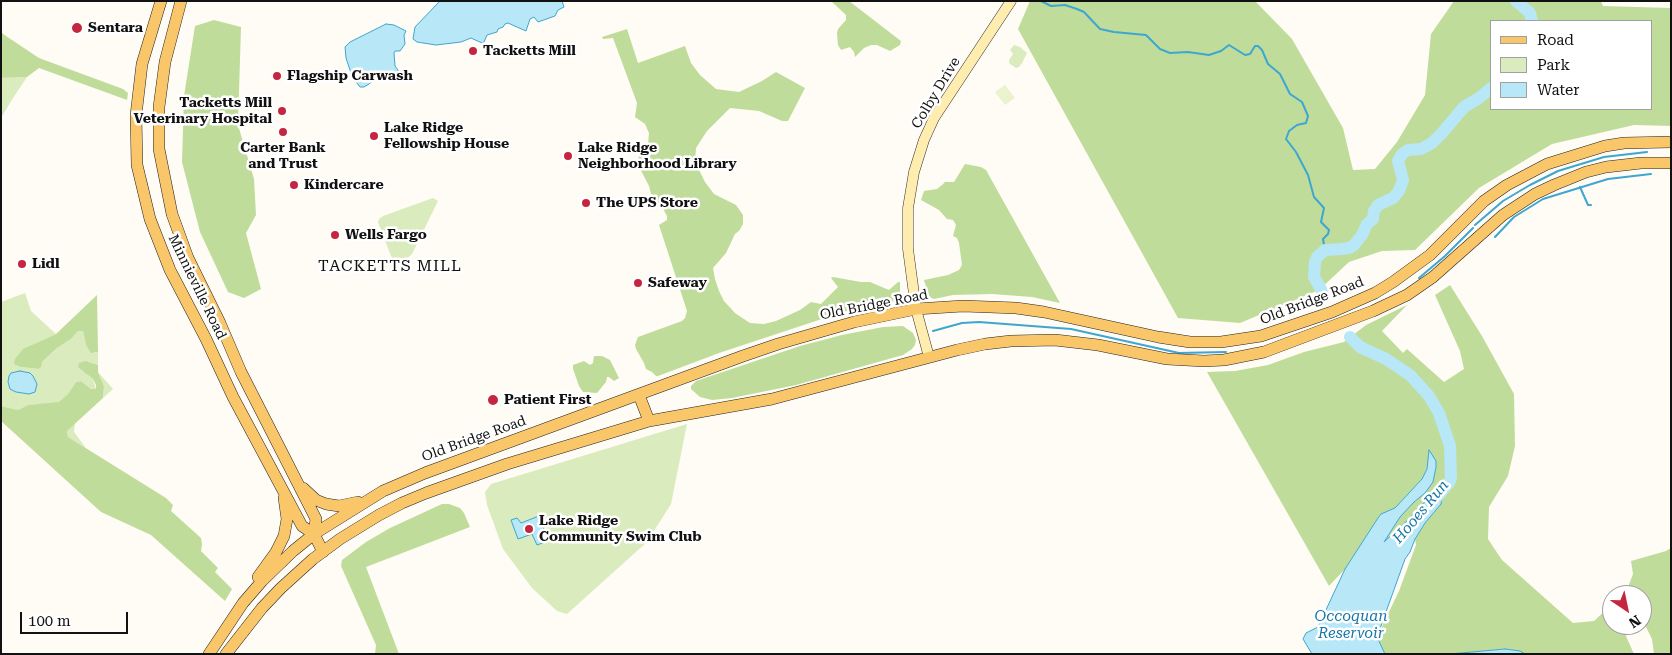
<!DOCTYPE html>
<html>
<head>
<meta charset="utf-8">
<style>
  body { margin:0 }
  #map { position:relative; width:1672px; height:655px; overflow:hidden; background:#fffcf5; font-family:"Roboto Serif",serif }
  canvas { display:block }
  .frame { position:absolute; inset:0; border:2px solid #111; pointer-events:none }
  .legend { position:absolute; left:1490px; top:20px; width:162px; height:90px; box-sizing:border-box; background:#fff; border:1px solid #a0a0a0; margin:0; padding:6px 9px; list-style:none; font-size:15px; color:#111 }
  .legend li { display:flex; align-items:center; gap:10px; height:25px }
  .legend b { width:25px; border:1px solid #a0a0a0 }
  .north { position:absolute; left:1602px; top:585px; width:50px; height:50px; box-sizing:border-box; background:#fff; border:1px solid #a0a0a0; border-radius:50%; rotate:146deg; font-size:14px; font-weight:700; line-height:20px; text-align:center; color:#111 }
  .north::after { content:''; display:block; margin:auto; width:18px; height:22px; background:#c5253f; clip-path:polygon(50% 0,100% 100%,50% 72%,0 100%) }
  .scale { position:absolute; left:20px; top:612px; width:108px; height:22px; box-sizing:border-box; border:2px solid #111; border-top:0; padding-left:6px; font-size:15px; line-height:18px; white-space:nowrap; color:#111; -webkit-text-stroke:4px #fff; paint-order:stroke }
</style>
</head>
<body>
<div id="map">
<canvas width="1672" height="655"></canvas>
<div class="frame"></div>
<ul class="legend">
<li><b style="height:6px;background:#fac66a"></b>Road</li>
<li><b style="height:14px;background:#daebbd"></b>Park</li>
<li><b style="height:14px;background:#b8e7f7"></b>Water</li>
</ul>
<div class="north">N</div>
<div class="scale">100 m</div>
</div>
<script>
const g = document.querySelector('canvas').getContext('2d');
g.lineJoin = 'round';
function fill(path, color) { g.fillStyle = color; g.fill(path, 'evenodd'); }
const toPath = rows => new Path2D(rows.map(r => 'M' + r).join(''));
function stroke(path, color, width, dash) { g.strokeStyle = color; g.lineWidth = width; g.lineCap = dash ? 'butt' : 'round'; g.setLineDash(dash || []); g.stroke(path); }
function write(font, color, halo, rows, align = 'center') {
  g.font = font + ' "Roboto Serif",serif'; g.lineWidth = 5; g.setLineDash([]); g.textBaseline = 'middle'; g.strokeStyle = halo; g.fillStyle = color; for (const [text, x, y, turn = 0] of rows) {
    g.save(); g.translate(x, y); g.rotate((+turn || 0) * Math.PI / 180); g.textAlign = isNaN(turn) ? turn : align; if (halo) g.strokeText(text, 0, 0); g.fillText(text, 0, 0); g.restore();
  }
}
const green = toPath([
  [1014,45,1020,47,1027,53,1022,63,1019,67,1016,68,1009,63,1009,60,1013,54,1010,50],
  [27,77,13,98,1,118,1,78],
  [433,198,438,201,412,254,403,262,395,262,391,256,378,222,379,219,383,216],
  [25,293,31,311,56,334,34,344,21,367,38,369,42,362,57,348,71,339,78,331,83,331,86,345,95,353,98,352,98,365,86,361,87,374,93,379,96,389,91,389,81,381,76,382,68,394,59,403,28,405,18,410,1,406,1,302],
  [98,372,113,389,103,398,104,386],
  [75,423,74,432,86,448,68,437,67,431],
  [687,424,671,504,647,542,567,614,557,611,532,588,503,549,487,505,485,492,491,484]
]);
const forest = toPath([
  [831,1,849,1,901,41,900,45,890,51,877,45,871,45,864,48,855,57,854,52,850,47,841,50,838,45,837,33,838,29,846,20,846,15],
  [1030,1,1255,1,1292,39,1343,128,1353,170,1375,169,1397,142,1425,95,1431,34,1454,1,1601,1,1603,6,1671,8,1671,126,1634,125,1552,144,1479,188,1415,250,1382,251,1349,262,1319,290,1240,323,1178,318,1018,29],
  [1491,21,1651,21,1651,109,1491,109],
  [214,20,241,27,238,125,254,179,256,215,246,233,261,289,244,298,228,292,200,232,182,162,184,96,195,26],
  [627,29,638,63,685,46,691,63,700,75,716,89,739,92,762,81,776,72,805,88,788,121,782,121,759,111,730,108,707,131,696,148,695,162,705,182,714,194,736,205,743,215,743,224,739,231,735,234,726,253,713,268,715,279,719,291,724,301,735,313,750,323,764,324,776,321,800,310,811,302,821,304,838,287,831,278,833,277,861,282,870,282,889,290,898,282,900,282,900,292,894,301,843,312,719,353,658,376,656,376,652,372,646,369,644,363,636,349,635,345,638,337,682,321,685,318,687,311,659,225,667,220,667,216,662,207,653,202,649,186,637,163,640,152,648,144,649,133,645,124,635,117,637,103,613,38,603,39,602,37],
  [1,31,3,34,39,58,123,89,128,93,127,100,39,68,27,77,1,78],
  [965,164,981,167,986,170,1060,303,1032,297,992,294,953,295,934,299,929,297,924,280,948,275,959,270,962,265,959,243,957,238,953,236,956,225,953,220,947,219,939,210,921,200,924,191,937,189,942,185,945,182,954,182],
  [1450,285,1482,336,1514,394,1515,446,1508,476,1489,507,1488,539,1502,560,1573,623,1594,621,1610,606,1612,610,1612,625,1621,625,1634,654,1525,654,1520,651,1505,649,1450,654,1385,654,1377,637,1399,591,1416,545,1415,539,1425,523,1441,504,1443,491,1421,505,1409,519,1383,543,1400,517,1414,502,1425,493,1433,481,1436,467,1429,451,1427,469,1422,479,1395,508,1381,514,1378,518,1345,569,1329,586,1207,372,1235,371,1268,365,1304,352,1344,342,1366,325,1407,305,1382,331,1403,353,1407,349,1444,382,1464,369,1460,351,1435,295],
  [97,295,98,352,91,353,86,345,83,331,78,331,71,339,57,348,42,362,41,367,38,369,21,367,14,364,15,359,23,349,56,334],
  [903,326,913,333,916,340,915,345,912,349,903,355,796,385,732,398,712,400,700,397,691,389,691,386,696,381,800,346,842,335,883,327],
  [594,356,602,356,610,360,619,378,614,381,609,377,607,377,606,382,597,393,583,392,579,386,573,369,573,365,584,361,590,365,593,363],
  [86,361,98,365,98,372,104,386,103,398,67,431,68,437,166,498,173,505,171,511,201,538,202,544,201,551,218,568,215,572,232,589,225,601,151,535,101,512,1,421,1,406,18,410,28,405,59,402,68,394,76,382,81,381,91,389,96,389,96,385,93,379,78,367,79,363],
  [442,504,449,504,460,508,464,513,470,527,366,567,399,654,375,654,376,645,341,566,342,560,366,542,390,528],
  [1671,548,1671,654,1654,654,1652,639,1642,619,1642,595,1630,595,1627,590,1633,574,1631,561,1666,551]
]);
const pitch = toPath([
  [1005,85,1015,98,1005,105,995,92]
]);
const water = toPath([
  [440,1,562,1,564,7,558,10,555,16,538,22,534,17,530,19,526,31,508,23,505,24,503,27,498,29,497,32,487,35,484,42,482,43,471,38,461,42,436,45,417,42,413,39,415,27,440,1],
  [386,24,394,25,406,31,404,35,405,44,400,51,395,51,394,53,395,66,402,76,401,78,397,79,390,75,382,73,369,84,364,87,360,87,354,79,350,70,346,58,345,47,350,42,386,24],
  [20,371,30,373,33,376,37,384,35,392,29,394,16,392,10,389,8,382,9,376,11,373,20,371],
  [1429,450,1436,461,1436,467,1433,482,1425,493,1414,502,1400,517,1384,542,1409,519,1421,505,1444,490,1441,504,1425,523,1415,539,1410,552,1405,559,1377,637,1385,654,1312,654,1303,639,1306,633,1318,627,1345,569,1378,518,1381,514,1395,508,1422,479,1427,469,1429,450],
  [539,516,548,541,537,545,532,534,518,539,511,520,517,518,521,523,539,516],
  [1505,649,1520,651,1525,654,1450,654,1505,649]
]);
const stream = toPath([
  [1041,1,1051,6,1065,5,1077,9,1084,12,1100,29,1114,32,1146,35,1160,49,1170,53,1188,52,1209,55,1221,51,1229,45,1245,55,1250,54,1255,46,1258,46,1262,50,1268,64,1280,74,1290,94,1302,102,1308,116,1306,123,1297,125,1289,131,1286,139,1296,152,1308,175,1314,197,1324,208,1321,222,1329,230,1328,234,1323,239,1325,250],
  [1580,187,1588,205,1591,205],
  [1475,225,1503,201,1530,185,1558,171,1604,157,1647,152],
  [1495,237,1514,217,1543,199,1608,179,1651,174],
  [1419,278,1445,256,1473,228],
  [933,331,962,323,979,322,1071,329,1179,353,1226,352]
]);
const river = toPath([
  [1516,1,1530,13,1532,21],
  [1322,291,1314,277,1315,262,1317,257,1325,250,1342,249,1349,248,1354,245,1362,235,1367,224,1373,219,1374,211,1378,205,1393,198,1399,191,1403,180,1398,161,1402,154,1408,150,1421,149,1432,143,1442,133,1464,107,1479,98,1491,88],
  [1350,337,1360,347,1386,359,1410,375,1429,396,1439,413,1450,446,1451,478,1449,483,1433,502]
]);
const secondary = toPath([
  [929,357,916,309,908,249,908,208,914,172,924,140,934,118,1011,1]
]);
const primary = toPath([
  [161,1,142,64,136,115,137,165,150,219,170,270,206,339,233,397,302,526,314,534],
  [181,1,165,62,159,107,159,149,172,214,188,258,220,323,241,372,316,519,314,534,323,552],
  [639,395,649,421],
  [303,488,316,500,326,504,339,506,358,502],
  [258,577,276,552,284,536,287,519,284,498],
  [209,654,243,603,262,581,293,551,314,534,383,491,425,473,743,356,778,344,854,322,916,309,963,306,1016,308,1044,312,1158,337,1190,342,1221,342,1261,336,1332,312,1375,293,1393,282,1430,255,1484,201,1507,185,1547,164,1605,146,1624,143,1671,142],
  [226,654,262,608,281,588,313,559,340,539,379,515,402,503,426,493,507,464,649,421,772,399,957,350,985,344,1011,341,1055,340,1098,345,1167,359,1204,361,1224,360,1264,352,1373,311,1407,295,1433,277,1503,215,1535,194,1554,185,1586,172,1606,167,1641,163,1671,163]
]);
const markers = [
  [77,28,6,"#c5253f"],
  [473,51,5,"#c5253f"],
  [277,76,5,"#c5253f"],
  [282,111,5,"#c5253f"],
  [283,132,5,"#c5253f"],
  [374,136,5,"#c5253f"],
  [568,156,5,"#c5253f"],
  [294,185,5,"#c5253f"],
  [586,203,5,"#c5253f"],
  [335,235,5,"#c5253f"],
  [22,264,5,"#c5253f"],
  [638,283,5,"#c5253f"],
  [493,400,6,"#c5253f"],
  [529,529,5,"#c5253f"]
];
const poiNames = [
  ["Sentara",88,28],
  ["Tacketts Mill",483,51],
  ["Flagship Carwash",287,76],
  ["Tacketts Mill",272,103,"right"],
  ["Veterinary Hospital",272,119,"right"],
  ["Lake Ridge",384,128],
  ["Fellowship House",384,144],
  ["Carter Bank",283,148,"center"],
  ["and Trust",283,164,"center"],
  ["Lake Ridge",578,148],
  ["Neighborhood Library",578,164],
  ["Kindercare",304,185],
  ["The UPS Store",596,203],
  ["Wells Fargo",345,235],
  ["Lidl",32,264],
  ["Safeway",648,283],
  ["Patient First",504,400],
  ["Lake Ridge",539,521],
  ["Community Swim Club",539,537]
];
const streetNames = [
  ["Colby Drive",936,93,-59],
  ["Minnieville Road",197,287,64],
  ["Old Bridge Road",1312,301,-21],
  ["Old Bridge Road",874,305,-11],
  ["Old Bridge Road",474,439,-20]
];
const waterNames = [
  ["Hooes Run",1421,512,-50],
  ["Occoquan",1351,617],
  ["Reservoir",1351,634]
];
const quarterNames = [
  ["TACKETTS MILL",390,266]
];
fill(green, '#daebbd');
fill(forest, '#c0dc9b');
fill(pitch, '#eaf2cf');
fill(water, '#b8e7f7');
stroke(water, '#3ea6d0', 1);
stroke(stream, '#3ea6d0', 2);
stroke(river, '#b8e7f7', 12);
stroke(secondary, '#333', 11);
stroke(primary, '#222', 12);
stroke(secondary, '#ffedb0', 10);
stroke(primary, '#fac66a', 11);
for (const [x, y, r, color] of markers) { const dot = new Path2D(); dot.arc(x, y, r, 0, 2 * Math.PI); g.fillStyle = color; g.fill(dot); stroke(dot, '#fff', 2); }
write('bold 14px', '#111', '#fff', poiNames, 'left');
write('14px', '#111', '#fff', streetNames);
write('italic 15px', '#1678a6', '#fff', waterNames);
g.letterSpacing = '1px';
write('16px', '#111', '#fff', quarterNames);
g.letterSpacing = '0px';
</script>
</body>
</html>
